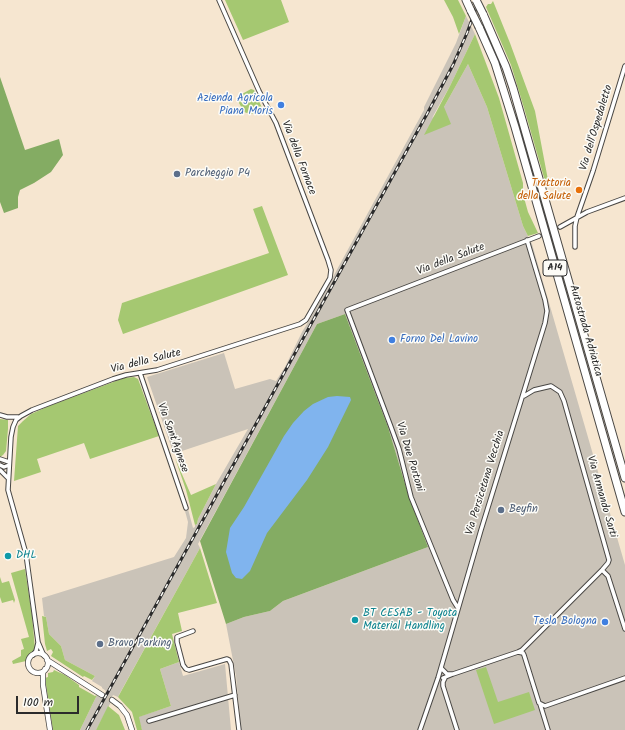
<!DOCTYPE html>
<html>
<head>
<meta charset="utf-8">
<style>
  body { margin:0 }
  #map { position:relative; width:625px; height:730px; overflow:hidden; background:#f6e6d0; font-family:Kalam,sans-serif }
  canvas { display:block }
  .scale { position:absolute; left:16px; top:696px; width:63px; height:18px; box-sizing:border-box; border:2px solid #2b2b2b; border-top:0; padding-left:5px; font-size:12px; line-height:14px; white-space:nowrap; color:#2b2b2b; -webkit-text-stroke:3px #fdfcf7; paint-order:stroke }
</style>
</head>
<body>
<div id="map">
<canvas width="625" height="730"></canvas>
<div class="scale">100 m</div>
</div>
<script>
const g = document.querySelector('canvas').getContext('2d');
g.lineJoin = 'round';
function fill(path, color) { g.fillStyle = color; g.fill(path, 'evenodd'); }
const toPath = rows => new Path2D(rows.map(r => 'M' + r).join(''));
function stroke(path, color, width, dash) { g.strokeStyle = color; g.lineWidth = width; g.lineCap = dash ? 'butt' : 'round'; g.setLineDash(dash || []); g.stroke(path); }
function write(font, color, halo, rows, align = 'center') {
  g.font = font + ' Kalam,sans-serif'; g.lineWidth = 3; g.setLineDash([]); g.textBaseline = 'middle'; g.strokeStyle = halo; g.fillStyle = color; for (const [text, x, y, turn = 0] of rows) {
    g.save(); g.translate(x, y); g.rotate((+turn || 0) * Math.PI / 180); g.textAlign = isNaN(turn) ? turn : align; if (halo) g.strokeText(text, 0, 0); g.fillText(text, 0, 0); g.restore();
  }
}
const industrial = toPath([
  [466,16,475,34,450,86,432,118,444,107,468,64,487,107,523,226,532,244,625,565,625,730,241,730,236,676,226,624,244,617,270,611,283,601,428,547,409,497,388,427,345,314,317,324,198,544,200,548,120,693,118,697,113,695,109,702,111,702,96,730,80,730,97,695,102,698,106,691,102,688,102,687,92,681,95,676,65,660,61,646,49,634,46,617,44,616,42,598,174,557,186,538,188,522,185,511,188,509,193,528,195,527,195,525,197,524,198,519,216,484,248,429,176,453,173,452,147,377,224,353,235,389,270,379,276,381,285,367,302,332,310,319,424,110,424,107,456,43],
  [179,662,183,676,225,664,231,730,142,730,138,717,171,706,160,669]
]);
const green = toPath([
  [225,0,281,0,289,22,243,40],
  [444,0,458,0,466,16,459,34,453,17],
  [493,1,510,43,535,111,548,180,545,181,524,108,511,65,486,7,488,4,491,4],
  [475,34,499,98,523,183,523,194,528,212,538,233,528,236,523,226,487,107,468,64,444,107,451,124,424,135,450,86],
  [251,89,254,90,262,108,257,113,250,114,244,112,239,103,242,94],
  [262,206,288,275,123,334,118,320,122,303,269,253,253,209],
  [134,377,138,379,159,436,90,459,84,443,37,459,41,472,14,481,18,426,23,421,31,414,49,406,124,378],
  [0,419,8,420,8,429,6,451,3,455,0,457],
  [175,458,191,495,216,484,198,519,197,524,195,525,186,490],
  [200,548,217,603,178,613,182,631,172,634,179,662,160,669,171,706,139,717,142,730,137,730,132,712,118,697],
  [25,569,32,615,35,649,26,661,13,664,12,661,21,656,21,650,24,649,21,639,29,637,11,573],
  [0,577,2,583,9,581,15,600,14,603,13,600,2,603,0,597],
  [42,616,46,617,49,634,61,646,65,660,95,676,92,680,84,676,83,677,51,656,53,652,51,649,47,651,45,644],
  [486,667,498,702,529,692,535,710,494,724,476,670],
  [54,670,65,675,79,685,79,687,95,696,97,695,80,730,53,730,45,678,48,677,48,673,53,672],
  [108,706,119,715,125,730,96,730]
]);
const forest = toPath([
  [0,77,25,150,59,139,63,155,51,172,34,183,20,190,18,197,18,208,4,213,0,202],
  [345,314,388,427,409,497,428,547,283,601,270,611,244,617,226,624,200,541,317,324]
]);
const water = toPath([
  [337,396,350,397,351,400,328,447,307,480,267,533,250,571,242,579,236,578,232,573,226,552,230,528,244,507,284,436,293,423,304,411,313,404,328,397]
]);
const minorTunnel = toPath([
  [539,236,560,227]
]);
const tertiaryTunnel = toPath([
  [102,695,112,700]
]);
const minor = toPath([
  [560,227,587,212,625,198],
  [575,247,575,226,577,217,593,171,625,66],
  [140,373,186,508],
  [0,415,7,417,18,417],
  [0,459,9,462],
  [0,465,4,467,9,465],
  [0,470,8,478],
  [602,570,608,576,625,629],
  [458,608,453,600,411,497,399,449,391,427,347,310,539,236],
  [193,631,177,637,177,642,183,665,186,669,189,670,227,659,229,660,231,664,239,730],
  [518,652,523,653,524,655,539,703,545,706,625,678],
  [33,655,36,651,38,643],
  [44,656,38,642,26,554,8,490,11,437,13,427,16,420,21,416,32,410,113,379,126,375,157,370,300,324,306,320,330,278,331,270,328,260,276,123,259,91,219,0],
  [441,668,447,674,453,674,443,678],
  [453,674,518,652,522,650,602,570,608,563,609,560,564,401,560,392,551,386,534,390,524,396],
  [445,678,443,682,443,686,457,730],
  [540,704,548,730],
  [149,721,235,695],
  [420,730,438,678,481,530,545,323,547,311,545,300,527,240]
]);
const tertiary = toPath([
  '28 663a10 10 0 1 1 20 0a10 10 0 1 1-20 0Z',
  [47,660,102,695],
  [45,669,43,673,43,685,50,730],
  [112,700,120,706,127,715,132,730]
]);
const motorway = toPath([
  [466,0,471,11],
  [483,14,506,67,513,88,625,478],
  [479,27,495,63,515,127,625,512]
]);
const rail = toPath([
  [87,730,427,114,453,65,467,33,479,0]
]);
const motorwayBridge = toPath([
  [476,0,483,14],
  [471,11,479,27]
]);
const markers = [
  [281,105,4,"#3f7fe0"],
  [177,174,4,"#5c6f8a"],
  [579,190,4,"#e8710a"],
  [392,340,4,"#3f7fe0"],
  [501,510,4,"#5c6f8a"],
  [8,556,4,"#0f9aa8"],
  [355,620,4,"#0f9aa8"],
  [605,622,4,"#3f7fe0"],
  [100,644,4,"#5c6f8a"]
];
const shields = [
  [555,268,24]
];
const shieldNames = [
  ["A14",555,268]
];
const shopNames = [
  ["Azienda Agricola",273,99],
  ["Piana Moris",273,112],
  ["Forno Del Lavino",400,340,"left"],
  ["Tesla Bologna",597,622]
];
const streetNames = [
  ["Via dell'Ospedaletto",597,128,-73],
  ["Via della Fornace",298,158,69],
  ["Via della Salute",451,260,-21],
  ["Autostrada Adriatica",585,331,74],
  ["Via della Salute",146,362,-14],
  ["Via Sant'Agnese",172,438,70],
  ["Via Due Portoni",409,457,73],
  ["Via Persicetana Vecchia",486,483,-73],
  ["Via Armando Sarti",601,497,74]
];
const serviceNames = [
  ["Parcheggio P4",185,174],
  ["Beyfin",509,510],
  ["Bravo Parking",108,644]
];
const foodNames = [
  ["Trattoria",571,184],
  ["della Salute",571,197]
];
const cultureNames = [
  ["DHL",16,556],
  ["BT CESAB - Toyota",363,614],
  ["Material Handling",363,627]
];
fill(industrial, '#cac3b8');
fill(green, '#a5c871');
fill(forest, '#84ac63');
fill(water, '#80b4ee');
stroke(minorTunnel, '#cdc1af', 3.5, [3.5, 2]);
stroke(tertiaryTunnel, '#cdc1af', 4.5, [4.5, 2]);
stroke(minor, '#494744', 5.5);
stroke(tertiary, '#494744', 6);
stroke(motorway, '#494744', 9);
stroke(minor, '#fff', 3.5);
stroke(tertiary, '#fff', 4.5);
stroke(motorway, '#fff', 7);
stroke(rail, '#2b2b2b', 3);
stroke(rail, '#fdfcf7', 1.5, [4.5]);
stroke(motorwayBridge, '#494744', 9, []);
stroke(motorwayBridge, '#fff', 7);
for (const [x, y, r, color] of markers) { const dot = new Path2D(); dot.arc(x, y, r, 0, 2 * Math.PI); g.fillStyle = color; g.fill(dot); stroke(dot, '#fdfcf7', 1.5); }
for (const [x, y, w] of shields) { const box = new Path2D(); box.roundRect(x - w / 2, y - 8, w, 16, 3); g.fillStyle = '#fdfcf7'; g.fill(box); stroke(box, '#2b2b2b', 1); }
write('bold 10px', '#2b2b2b', null, shieldNames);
write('11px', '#366cbe', '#fdfcf7', shopNames, 'right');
write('11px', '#2b2b2b', '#fdfcf7', streetNames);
write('11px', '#4e5e75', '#fdfcf7', serviceNames, 'left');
write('11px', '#c56008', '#fdfcf7', foodNames, 'right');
write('11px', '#0d838f', '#fdfcf7', cultureNames, 'left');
</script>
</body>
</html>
